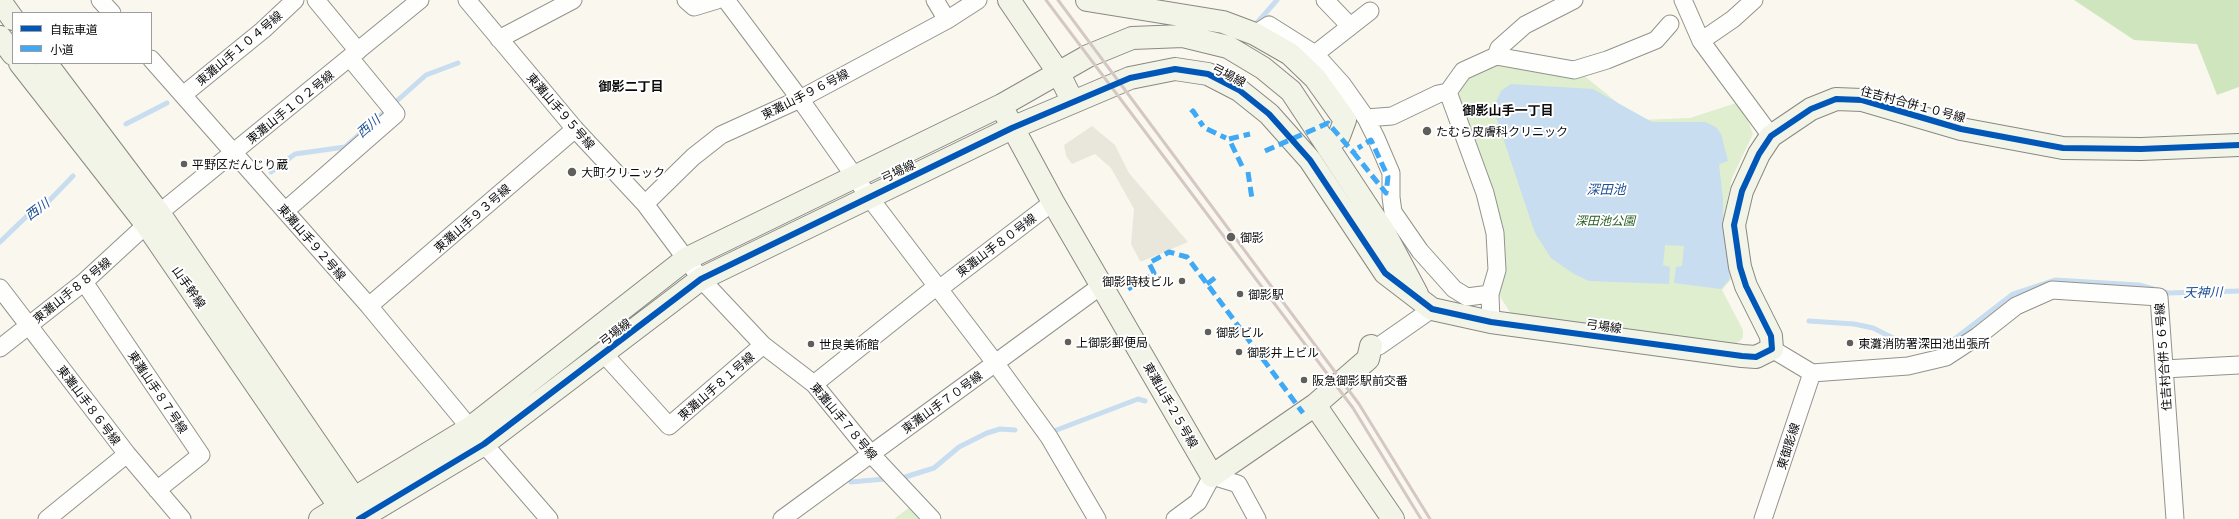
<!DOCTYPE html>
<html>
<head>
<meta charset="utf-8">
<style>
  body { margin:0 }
  #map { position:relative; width:2239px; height:519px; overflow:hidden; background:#faf8ee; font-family:Georgia,"Noto Sans JP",serif }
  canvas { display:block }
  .legend { position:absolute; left:12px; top:12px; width:140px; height:52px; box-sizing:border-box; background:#fff; border:1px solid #9d9d9d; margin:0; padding:5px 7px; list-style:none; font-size:12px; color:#0b0b0b }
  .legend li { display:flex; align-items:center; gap:8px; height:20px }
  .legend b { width:20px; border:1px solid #9d9d9d }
</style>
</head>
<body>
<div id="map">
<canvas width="2239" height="519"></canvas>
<ul class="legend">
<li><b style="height:5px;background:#0057b8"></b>自転車道</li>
<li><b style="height:5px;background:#3fa9f5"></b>小道</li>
</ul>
</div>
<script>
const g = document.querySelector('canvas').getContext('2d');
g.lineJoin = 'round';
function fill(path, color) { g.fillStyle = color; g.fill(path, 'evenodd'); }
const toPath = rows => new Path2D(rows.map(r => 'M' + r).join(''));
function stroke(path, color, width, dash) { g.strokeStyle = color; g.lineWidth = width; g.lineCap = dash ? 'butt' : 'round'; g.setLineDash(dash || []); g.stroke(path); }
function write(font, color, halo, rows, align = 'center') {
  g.font = font + ' Georgia,"Noto Sans JP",serif'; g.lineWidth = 4; g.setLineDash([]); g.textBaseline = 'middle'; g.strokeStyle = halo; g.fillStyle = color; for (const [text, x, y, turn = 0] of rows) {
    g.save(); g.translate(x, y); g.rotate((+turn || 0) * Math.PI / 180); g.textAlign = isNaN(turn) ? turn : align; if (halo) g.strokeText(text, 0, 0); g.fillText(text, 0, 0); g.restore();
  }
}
const green = toPath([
  [1499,65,1582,74,1639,120,1690,118,1736,103,1747,118,1753,134,1732,178,1724,217,1732,278,1722,290,1743,330,1743,337,1741,340,1735,344,1511,314,1496,290,1503,265,1458,106,1460,89,1466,78,1481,70],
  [910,507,921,519,894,519]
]);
const forest = toPath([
  [2074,0,2239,0,2239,87,2217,95,2197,44,2134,40]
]);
const plaza = toPath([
  [1092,126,1115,145,1129,173,1188,242,1143,261,1140,261,1131,244,1134,209,1111,168,1095,154,1072,164,1066,156,1064,145]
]);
const water = toPath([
  [1511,84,1593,89,1652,122,1705,122,1716,127,1721,134,1728,161,1719,164,1723,200,1723,224,1730,279,1721,289,1674,283,1676,267,1682,266,1684,246,1665,245,1663,265,1670,267,1669,284,1589,281,1574,274,1551,258,1535,233,1495,114,1496,102,1501,91]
]);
const stream = toPath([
  [1256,24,1277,0],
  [126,124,167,103],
  [271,172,295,154,345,147,426,75,458,63],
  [0,242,27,216,45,205,73,176],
  [1809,321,1854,324,1873,328,1893,338,1924,348,1941,346,1952,341,2013,294,2055,280,2139,285,2168,293,2239,291],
  [1054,431,1138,399,1145,401],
  [905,477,934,468,959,447,987,433,1000,429,1015,430],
  [851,482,885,479]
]);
const street = toPath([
  [100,0,112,13],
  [316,0,358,51],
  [467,0,575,129,645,204,701,279,763,345,814,384,871,454,932,519],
  [686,0,694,7,717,0],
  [726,0,800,99,869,197,996,364,1049,437,1097,519],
  [935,0,947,20],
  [1325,0,1350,26],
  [1683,0,1701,41,1771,136],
  [1255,34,1269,25,1315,54,1342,84,1366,118,1376,138,1391,173,1391,197,1393,212,1420,251,1454,289,1467,297,1490,294],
  [499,39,573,0],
  [1701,41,1733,19,1754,0],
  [1315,54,1370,11],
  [1496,56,1499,48,1525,25,1574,0],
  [151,59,369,306,470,428],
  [1448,92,1485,193,1495,233,1497,270,1490,294,1491,322],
  [183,95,263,30,295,0],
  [1366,118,1392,116,1438,94,1448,92,1463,71,1496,56,1574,70,1607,60,1656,40,1670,24],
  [645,204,693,157,721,135,800,99,947,20,978,0],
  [285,211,396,114,350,58],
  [84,282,201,455,157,490],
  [0,288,127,454,182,519],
  [939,289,1053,202],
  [369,306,575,129],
  [1371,346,1379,346,1432,309],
  [0,348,84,282,159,213,420,0],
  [1772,349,1812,373,1908,366,1946,357,1978,336,2016,306,2052,290,2159,297,2175,519],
  [604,354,669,426,763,345],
  [2164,369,2239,365],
  [814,384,937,286],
  [484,444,549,519],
  [47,519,127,454],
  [782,519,1102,285],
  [1175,519,1198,502,1212,476,1238,484,1257,519],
  [1763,519,1812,373]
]);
const secondary = toPath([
  [1009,0,1058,72,1073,102],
  [1087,0,1223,22,1255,34,1290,54,1315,78,1345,120,1339,136,1328,145],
  [0,1,13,19],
  [0,37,13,54],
  [20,63,146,224,348,519],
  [46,63,159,213,363,511],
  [1006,115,1053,202,1212,476,1315,405,1368,359,1371,346],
  [1315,405,1393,519],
  [320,519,470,428,686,259,1002,105,1088,56,1132,38,1183,36,1228,47,1263,68,1291,91,1384,232,1417,294],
  [359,519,484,444,701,279,1012,128,1130,78,1175,69,1208,74,1239,90,1269,114,1310,160,1385,273,1432,309,1491,322,1742,356,1756,357,1772,349,1771,336,1746,286,1740,267,1734,225,1742,191,1759,154,1771,136,1811,109,1836,99,1862,100,1961,129,2063,148,2141,149,2239,145]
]);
const rail = toPath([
  [1046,0,1353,408,1421,519],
  [1058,0,1359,404,1430,519]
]);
const quiet = toPath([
  [1191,113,1193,111,1203,126],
  [1207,129,1226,138],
  [1265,151,1328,123,1353,152,1355,150],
  [1353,152,1386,193,1388,177,1371,140,1358,148],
  [1242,166,1229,139,1250,134],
  [1248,172,1252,199],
  [1207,284,1216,277],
  [1128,289,1154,273,1149,263,1169,252,1187,257,1303,413]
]);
const cycleway = toPath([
  [359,519,484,444,701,279,1012,128,1130,78,1175,69,1208,74,1239,90,1269,114,1310,160,1385,273,1432,309,1491,322,1742,356,1756,357,1772,349,1771,336,1746,286,1740,267,1734,225,1742,191,1759,154,1771,136,1811,109,1836,99,1862,100,1961,129,2063,148,2141,149,2239,145]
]);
const markers = [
  [1427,131,5,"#5f5e5a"],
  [184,164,4,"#5f5e5a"],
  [572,172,5,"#5f5e5a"],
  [1231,237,5,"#5f5e5a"],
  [1182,281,4,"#5f5e5a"],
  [1240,294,4,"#5f5e5a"],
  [1208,332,4,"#5f5e5a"],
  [1068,342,4,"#5f5e5a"],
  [1850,343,4,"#5f5e5a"],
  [811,344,4,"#5f5e5a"],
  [1239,352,4,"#5f5e5a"],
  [1304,380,4,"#5f5e5a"]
];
const streetNames = [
  ["東灘山手１０４号線",239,48,-40],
  ["弓場線",1229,75,27],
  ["東灘山手９６号線",805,94,-27],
  ["住吉村合併１０号線",1913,104,15],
  ["東灘山手１０２号線",290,107,-39],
  ["東灘山手９５号線",561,111,49],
  ["弓場線",898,171,-26],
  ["東灘山手９３号線",472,218,-41],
  ["東灘山手９２号線",312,242,49],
  ["東灘山手８０号線",996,245,-37],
  ["山手幹線",189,287,55],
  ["東灘山手８８号線",72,290,-39],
  ["弓場線",1604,326,8],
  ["弓場線",615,332,-38],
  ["住吉村合併５６号線",2163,357,-94],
  ["東灘山手８１号線",716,386,-41],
  ["東灘山手８７号線",158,392,56],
  ["東灘山手７０号線",942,402,-36],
  ["東灘山手８６号線",89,405,53],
  ["東灘山手２５号線",1171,405,60],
  ["東灘山手７８号線",844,421,50],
  ["東御影線",1788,446,-72]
];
const poiNames = [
  ["たむら皮膚科クリニック",1436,131],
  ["平野区だんじり蔵",192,164],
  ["大町クリニック",581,172],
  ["御影",1240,237],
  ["御影時枝ビル",1174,281,"right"],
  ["御影駅",1248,294],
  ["御影ビル",1216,332],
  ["上御影郵便局",1076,342],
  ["東灘消防署深田池出張所",1858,343],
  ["世良美術館",819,344],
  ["御影井上ビル",1247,352],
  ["阪急御影駅前交番",1312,380]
];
const parkNames = [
  ["深田池公園",1605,220]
];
const neighbourhoodNames = [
  ["御影二丁目",631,86],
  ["御影山手一丁目",1508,110]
];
const waterNames = [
  ["西川",368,126,-41],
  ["深田池",1606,189],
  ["西川",37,209,-37],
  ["天神川",2203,292,-1]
];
fill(green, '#deeecf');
fill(forest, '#cee5be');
fill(plaza, '#e9e7db');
fill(water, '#c8ddf0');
stroke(stream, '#c8ddf0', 5);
stroke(street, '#93928d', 19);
stroke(secondary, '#898884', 24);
stroke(street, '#fefefc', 17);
stroke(secondary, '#f3f4e8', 22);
stroke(rail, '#d5c7c4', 3);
stroke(quiet, '#3fa9f5', 5, [10, 5]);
stroke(cycleway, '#0057b8', 6);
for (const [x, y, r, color] of markers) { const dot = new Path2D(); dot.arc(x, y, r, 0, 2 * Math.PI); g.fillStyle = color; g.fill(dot); stroke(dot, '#fff', 1.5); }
write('12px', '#0b0b0b', '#fff', streetNames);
write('12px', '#0b0b0b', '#fff', poiNames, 'left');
write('italic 12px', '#255d20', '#fff', parkNames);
write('bold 13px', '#0b0b0b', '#fff', neighbourhoodNames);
write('italic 13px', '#1d4f93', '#fff', waterNames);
</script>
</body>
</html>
